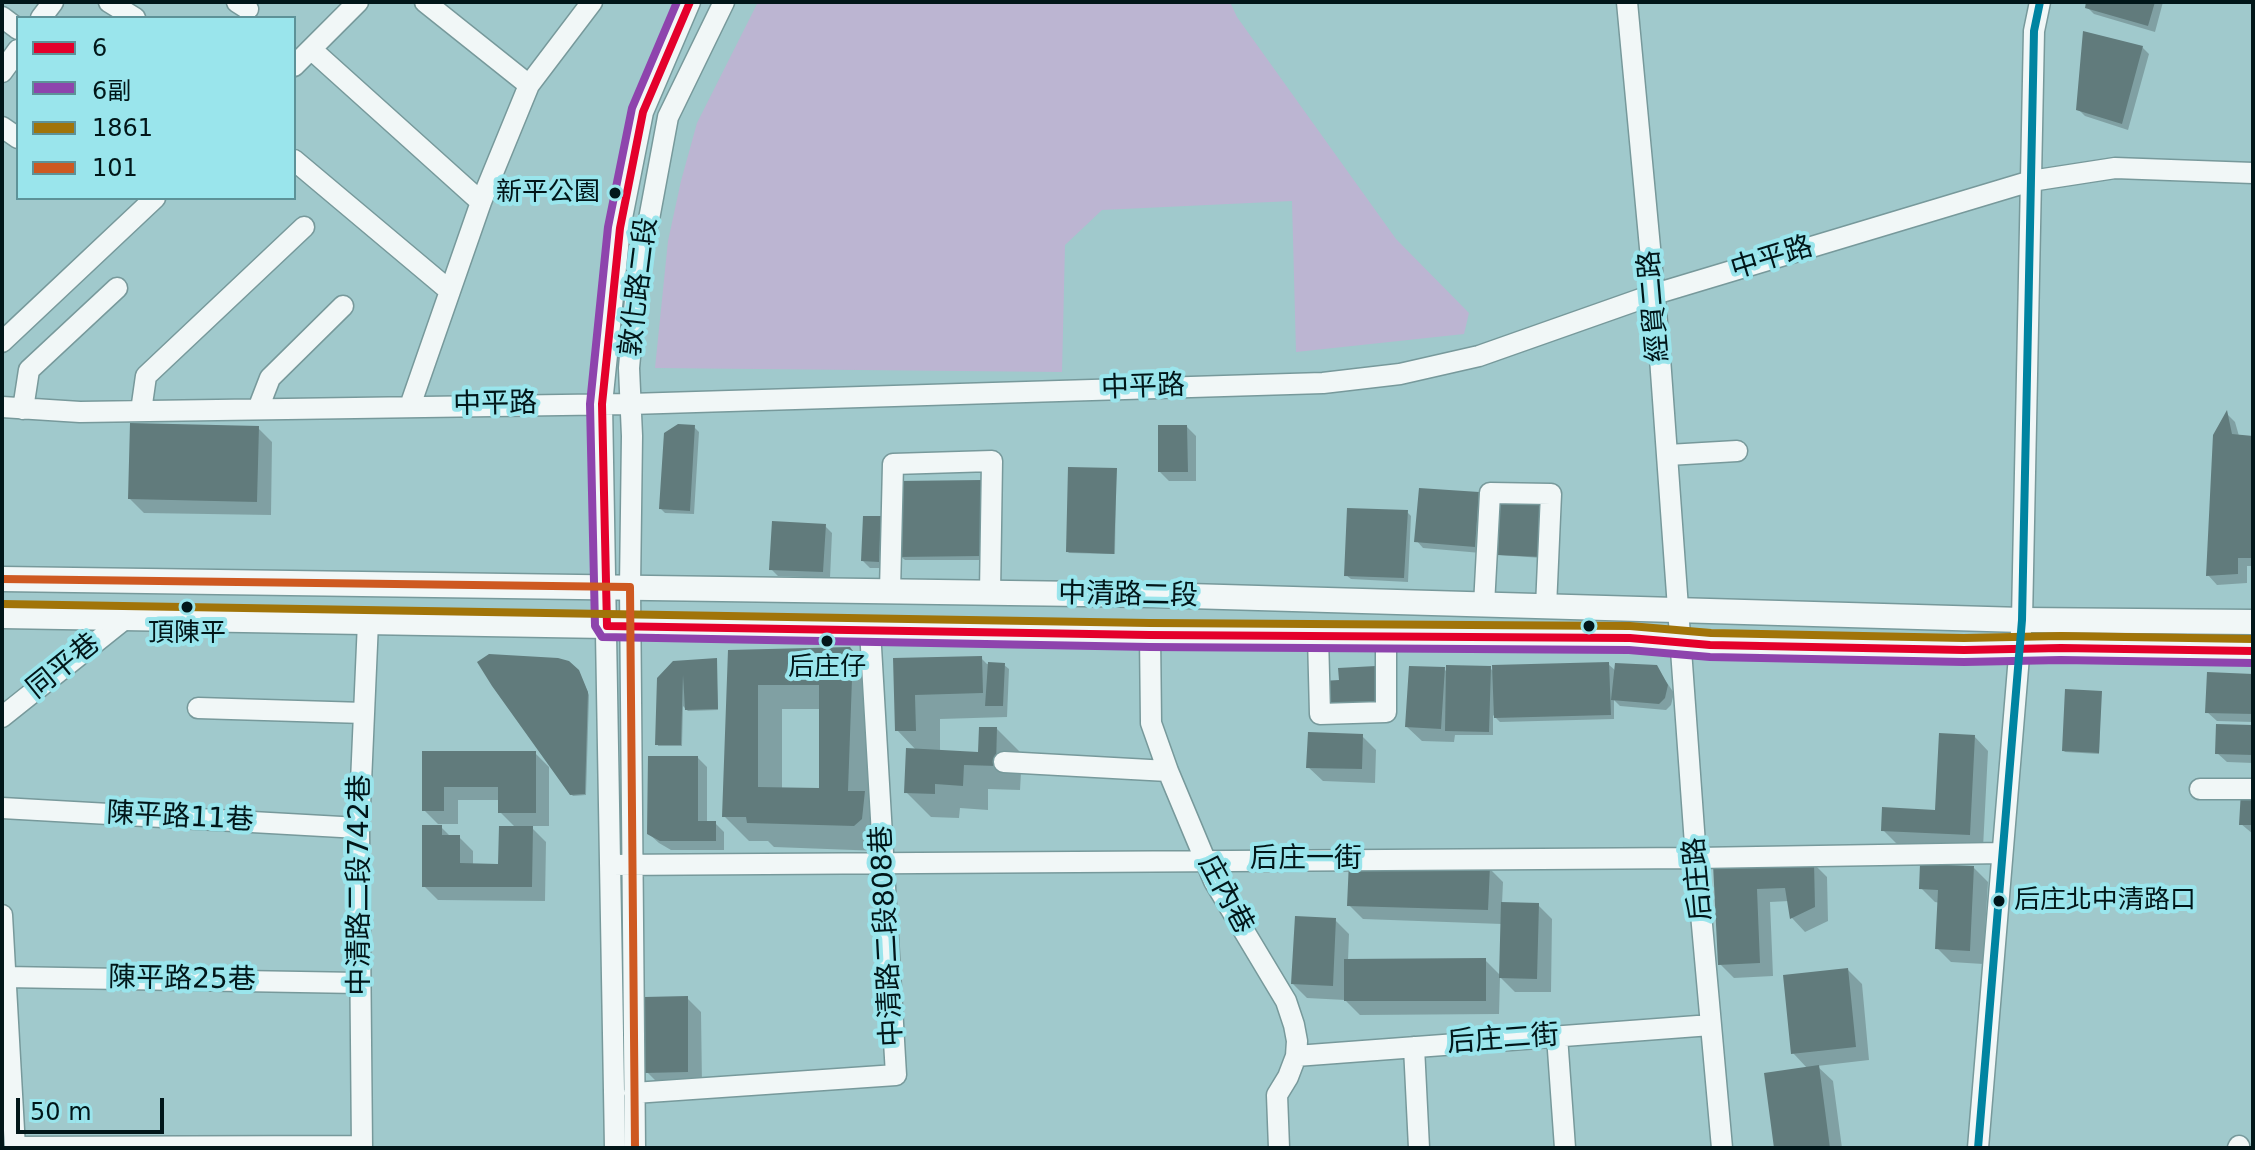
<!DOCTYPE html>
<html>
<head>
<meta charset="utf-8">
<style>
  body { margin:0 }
  #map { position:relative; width:2255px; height:1150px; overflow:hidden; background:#a0c9cc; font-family:"DejaVu Sans","Noto Sans TC",sans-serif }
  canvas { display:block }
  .frame { position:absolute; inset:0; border:4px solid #011619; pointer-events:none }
  .legend { position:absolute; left:16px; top:16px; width:280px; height:184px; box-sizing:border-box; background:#9ae5ec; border:2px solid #5d9298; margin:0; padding:10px 14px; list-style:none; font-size:24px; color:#011619 }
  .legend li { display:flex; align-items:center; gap:16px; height:40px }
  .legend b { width:40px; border:2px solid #5d9298 }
  .scale { position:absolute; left:16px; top:1098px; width:148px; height:36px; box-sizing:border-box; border:4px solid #011619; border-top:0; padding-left:10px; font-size:24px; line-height:28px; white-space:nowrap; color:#011619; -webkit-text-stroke:6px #9ae5ec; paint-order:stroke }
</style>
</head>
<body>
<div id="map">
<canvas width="2255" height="1150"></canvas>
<div class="frame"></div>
<ul class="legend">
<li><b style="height:10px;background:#e4002b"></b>6</li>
<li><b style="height:10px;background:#8e44ad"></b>6副</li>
<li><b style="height:10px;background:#a17409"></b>1861</li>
<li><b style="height:10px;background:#ce5921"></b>101</li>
</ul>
<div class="scale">50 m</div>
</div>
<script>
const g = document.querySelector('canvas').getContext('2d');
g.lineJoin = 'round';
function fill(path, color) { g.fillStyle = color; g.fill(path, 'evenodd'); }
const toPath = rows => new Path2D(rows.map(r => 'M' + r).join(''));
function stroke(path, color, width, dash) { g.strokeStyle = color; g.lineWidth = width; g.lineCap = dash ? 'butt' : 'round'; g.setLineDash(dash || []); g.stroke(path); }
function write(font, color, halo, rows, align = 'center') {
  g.font = font + ' "DejaVu Sans","Noto Sans TC",sans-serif'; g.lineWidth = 8; g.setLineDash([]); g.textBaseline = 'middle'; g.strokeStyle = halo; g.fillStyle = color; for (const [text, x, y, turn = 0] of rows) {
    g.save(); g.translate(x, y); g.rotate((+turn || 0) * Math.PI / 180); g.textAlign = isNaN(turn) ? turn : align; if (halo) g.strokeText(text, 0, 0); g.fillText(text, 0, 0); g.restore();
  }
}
const green = toPath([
  [758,2,1230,2,1237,17,1396,239,1469,313,1464,334,1296,352,1292,201,1102,210,1065,245,1062,372,655,368,668,241,681,181,697,123]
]);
const shadow = toPath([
  [2089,2,2163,2,2155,32,2094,14,2087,7],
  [2142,47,2149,54,2128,130,2085,116,2078,109],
  [2227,414,2235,422,2239,436,2253,438,2253,566,2247,566,2247,583,2217,585,2208,575],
  [694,427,699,432,694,514,665,513,661,509],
  [1187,427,1196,436,1196,481,1169,481,1160,472],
  [258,428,272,442,271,515,144,513,130,499],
  [1116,470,1115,554,1069,553,1068,552],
  [900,483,986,560,905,560,900,556],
  [1478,494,1485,501,1481,553,1423,548,1417,541],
  [1502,503,1542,558,1499,555],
  [1407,512,1411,516,1408,582,1351,579,1346,575],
  [880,518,887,525,885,568,870,568,863,561],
  [825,526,832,533,830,578,778,576,771,569],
  [849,649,875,674,880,851,774,847,768,841,749,841,724,816,730,652],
  [782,709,821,709,821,790,782,790],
  [981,658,987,664,1004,665,1009,669,1007,717,940,719,940,752,980,754,997,729,1022,754,1020,790,988,789,988,810,960,808,959,818,931,817,906,792,917,751,897,730,895,660],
  [716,660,718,710,688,711,683,706,682,746,658,746,659,679],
  [1608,664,1616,671,1656,667,1674,693,1671,705,1666,710,1620,706,1614,700,1614,719,1500,722,1493,715,1493,735,1455,735,1454,742,1422,741,1407,727,1444,669,1448,673,1490,668,1495,673],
  [580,674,589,695,586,795,573,796,571,794],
  [2253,676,2253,722,2217,721,2207,712],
  [2101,693,2099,754,2065,752,2064,751],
  [2253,727,2253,763,2227,762,2217,753],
  [1362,736,1376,750,1375,783,1323,781,1308,767],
  [1974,736,1988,751,1983,848,1897,844,1883,830,1937,812],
  [424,753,535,753,549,767,549,826,530,826,546,842,545,901,438,900,424,886,441,827,451,837,459,837,473,851,473,866,500,866,516,828,500,812,500,800,458,800,458,824,438,824,424,810],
  [698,758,707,767,707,823,715,823,724,832,724,850,671,850,659,843,649,834],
  [2253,793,2253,834,2241,824],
  [1813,863,1827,877,1828,921,1805,932,1792,918,1789,901,1770,902,1773,976,1734,978,1720,964,1715,866],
  [1489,868,1503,882,1502,904,1538,905,1552,919,1551,992,1515,992,1500,977,1499,1014,1360,1015,1345,1000,1307,998,1293,984,1335,920,1349,934,1348,961,1485,960,1501,976,1502,924,1363,919,1349,905],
  [1974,868,1988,882,1983,964,1951,962,1937,948,1940,903,1935,902,1921,888],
  [1848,970,1862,984,1869,1060,1817,1066,1833,1081,1842,1148,1776,1148,1808,1069,1793,1053],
  [687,998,701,1012,702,1085,661,1086,647,1072]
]);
const building = toPath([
  [2086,2,2155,2,2148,26,2085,8],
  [2083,31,2143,46,2122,124,2076,110],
  [2227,410,2232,434,2253,436,2253,558,2238,558,2238,574,2206,576,2213,435],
  [130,423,259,426,257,502,128,499],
  [678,424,695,425,690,511,659,509,664,433],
  [1158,425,1187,425,1188,472,1158,472],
  [1068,467,1117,468,1114,554,1066,552],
  [982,480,982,556,898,557,898,481],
  [1419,488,1479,492,1475,547,1414,542],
  [1500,501,1544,503,1542,557,1497,555],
  [1347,508,1408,510,1404,578,1344,576],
  [863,516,881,516,879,562,861,561],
  [772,521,826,524,823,572,769,570],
  [850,647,853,651,848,791,865,791,862,819,854,826,747,823,746,817,722,817,728,650],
  [758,685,819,685,819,788,758,787],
  [489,654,558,658,569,661,579,670,588,692,585,794,570,795,492,686,477,662],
  [982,656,983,693,915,695,916,731,895,731,893,658],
  [717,658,718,709,685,710,683,675,681,745,655,745,657,678,673,661],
  [988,662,1005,663,1003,706,985,706],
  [1609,662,1611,715,1494,718,1492,665],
  [1615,663,1657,665,1668,685,1665,698,1659,704,1611,700],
  [1446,665,1491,666,1489,732,1445,731],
  [1376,666,1382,709,1323,711,1322,681,1339,680,1338,668],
  [1409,666,1445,667,1441,729,1405,727],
  [2207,672,2253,674,2253,714,2205,713],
  [2065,689,2102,691,2099,753,2062,751],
  [2216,724,2253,725,2253,755,2215,754],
  [979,727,997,727,996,766,964,765,963,786,935,784,935,794,904,793,906,748,978,752],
  [1308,732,1363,734,1362,769,1306,768],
  [1939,733,1975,735,1970,835,1881,831,1882,807,1935,810],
  [422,751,536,751,536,813,498,813,498,787,444,787,444,811,422,811],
  [648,756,698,756,698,821,716,821,716,841,660,841,647,834],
  [2241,791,2253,791,2253,825,2239,825],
  [422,825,442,825,442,835,460,835,460,863,498,864,499,826,533,826,532,887,422,887],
  [1349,861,1490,866,1488,910,1347,906],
  [1814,861,1815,907,1790,919,1785,888,1757,889,1760,963,1718,965,1713,864],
  [1920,864,1974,866,1970,951,1935,949,1938,890,1919,889],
  [1501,902,1539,903,1537,979,1499,978],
  [1295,916,1336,918,1333,986,1291,984],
  [1486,958,1486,1001,1344,1001,1344,959],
  [1848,968,1856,1047,1791,1054,1783,975],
  [688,996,688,1072,645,1073,644,997],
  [1819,1065,1830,1148,1774,1148,1764,1073]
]);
const minor = toPath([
  [109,2,135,18],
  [237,2,248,9],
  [425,2,529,85],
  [1627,2,1659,344,1696,858,1722,1148],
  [2,17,18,29],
  [41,18,53,2],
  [311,49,481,202],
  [294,66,358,2],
  [2,72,18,50],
  [2,127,18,138],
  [294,160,450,291],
  [2,342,155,198],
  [410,406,481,202,529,85,592,2],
  [2,407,80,412,630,404,1323,383,1400,374,1479,356,1655,294,2031,181,2115,168,2253,173],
  [23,409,29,370,117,288],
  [258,409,270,378,343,306],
  [141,411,146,376,304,227],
  [1668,455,1737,451],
  [890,591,893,464,992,461,990,593],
  [1484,605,1490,493,1551,494,1546,607],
  [1150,635,1151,723,1168,771,1214,881,1286,1001,1294,1025,1297,1041,1296,1056,1288,1077,1277,1095,1279,1148],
  [1318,636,1320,714,1386,712,1386,636],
  [198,708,364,713],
  [2,717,126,618],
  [1004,762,1168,771],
  [2200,789,2253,789],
  [2,808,359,828],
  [610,865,1696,858,2002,853],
  [2,915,15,1148],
  [5,977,359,983],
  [1557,1036,1565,1148],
  [1414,1047,1419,1148],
  [1296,1056,1711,1025],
  [634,1093,896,1075,870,630],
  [15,1147,362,1146],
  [362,1148,359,828,368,622],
  [615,1148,602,404,620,228,643,112,690,2],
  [635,1148,630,587,632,436,629,368,636,289,668,117,724,2],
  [1978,1148,2022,620,2034,31,2040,2],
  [2238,1148,2239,1146]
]);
const major = toPath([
  [2,579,1154,595,2022,620,2253,622],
  [2,616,1150,635,1630,638,1710,645,1964,650,2061,648,2253,651]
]);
const bus1 = toPath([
  [690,2,643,112,620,228,602,404,607,626,1150,635,1630,638,1710,645,1964,650,2061,648,2253,651]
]);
const bus2 = toPath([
  [677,2,632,108,608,227,590,404,595,626,602,637,1150,647,1629,650,1710,657,1964,662,2061,660,2253,663]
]);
const bus3 = toPath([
  [2,604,1150,623,1630,626,1711,633,1964,638,2061,636,2253,639]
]);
const bus4 = toPath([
  [2,579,630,587,635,1148]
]);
const bus5 = toPath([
  [1978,1148,2022,620,2034,31,2040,2]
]);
const markers = [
  [615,193,7,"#011619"],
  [187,607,7,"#011619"],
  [1589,626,7,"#011619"],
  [827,641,7,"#011619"],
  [1999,901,7,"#011619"]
];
const busNames = [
  ["新平公園",600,193,"right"],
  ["頂陳平",187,634],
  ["后庄仔",827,668],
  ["后庄北中清路口",2014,901,"left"]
];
const streetNames = [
  ["中平路",1772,259,-17],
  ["敦化路二段",640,287,-83],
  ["經貿二路",1655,306,-95],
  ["中平路",1143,388,-2],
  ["中平路",495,405,-1],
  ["中清路二段",1128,596,1],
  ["同平巷",64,667,-39],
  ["陳平路11巷",180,818,3],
  ["后庄一街",1306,860],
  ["后庄路",1699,879,-95],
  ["中清路二段742巷",361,885,-90],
  ["庄內巷",1225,895,62],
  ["中清路二段808巷",888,936,-93],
  ["陳平路25巷",182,980,1],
  ["后庄二街",1503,1040,-4]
];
fill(green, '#bcb5d2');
fill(shadow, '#0003');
fill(building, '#617b7c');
stroke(minor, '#77999b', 23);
stroke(major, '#77999b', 27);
stroke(minor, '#f1f7f7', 20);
stroke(major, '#f1f7f7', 24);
stroke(bus1, '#e4002b', 8);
stroke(bus2, '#8e44ad', 8);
stroke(bus3, '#a17409', 8);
stroke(bus4, '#ce5921', 8);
stroke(bus5, '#0084a1', 8);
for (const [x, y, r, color] of markers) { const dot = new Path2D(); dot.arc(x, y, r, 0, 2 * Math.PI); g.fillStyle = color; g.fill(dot); stroke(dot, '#9ae5ec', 3); }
write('26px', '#011619', '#9ae5ec', busNames);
write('28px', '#011619', '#9ae5ec', streetNames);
</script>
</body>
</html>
